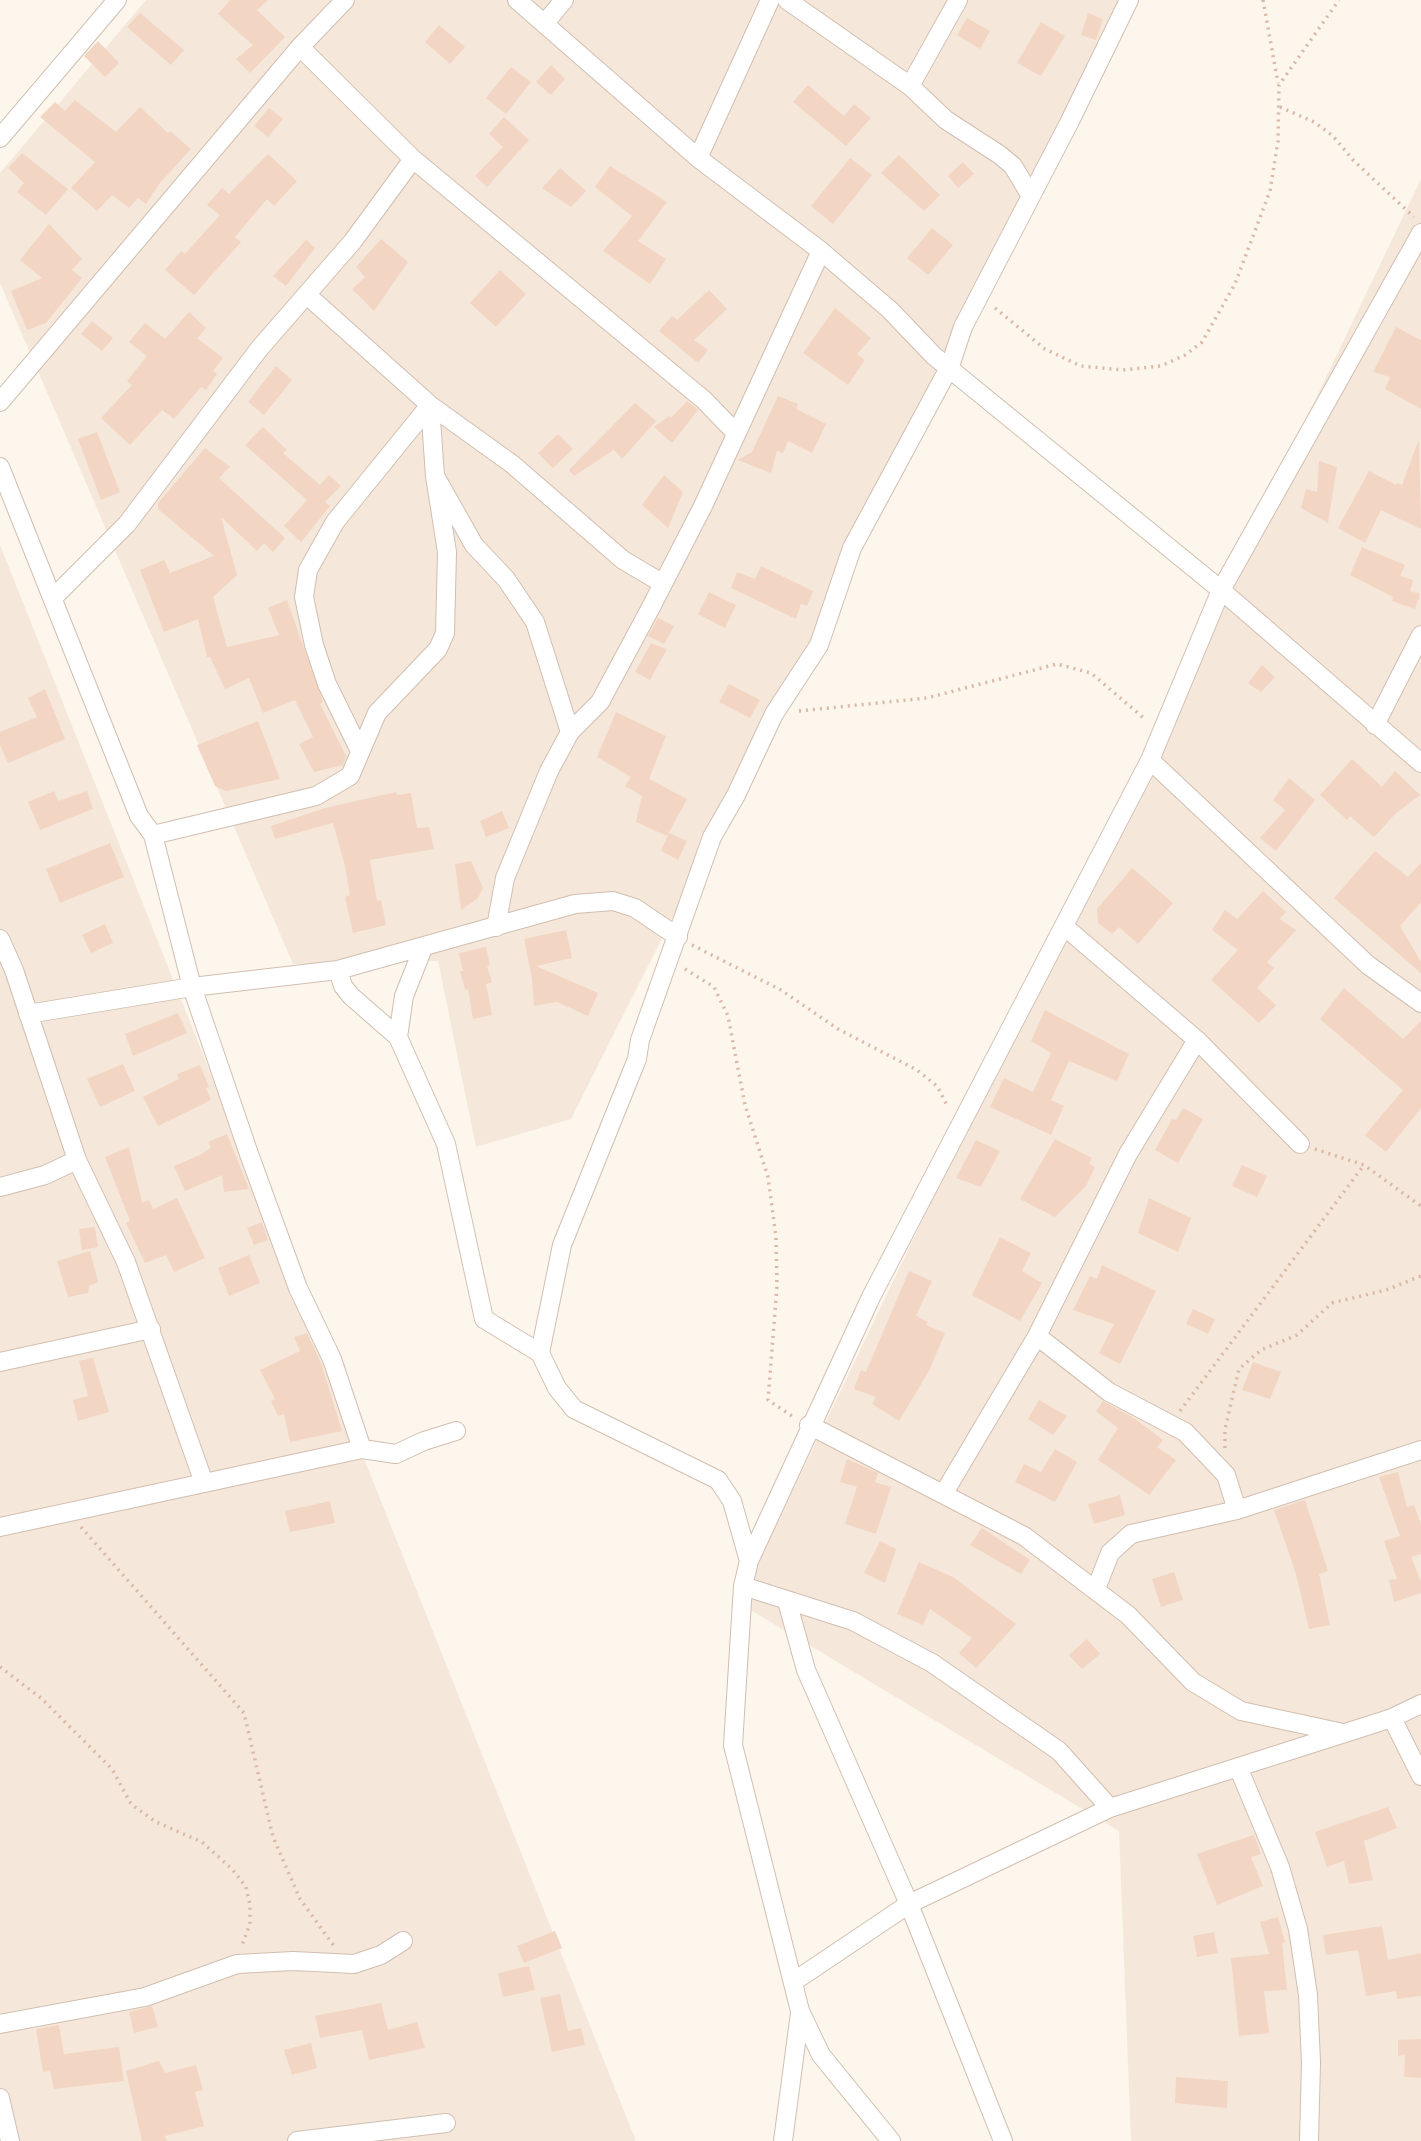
<!DOCTYPE html>
<html>
<head>
<meta charset="utf-8">
<style>
  body { margin:0 }
  canvas { display:block; background:#fdf6ec }
</style>
</head>
<body>
<canvas width="1421" height="2141"></canvas>
<script>
const g = document.querySelector('canvas').getContext('2d');
g.lineJoin = 'round';
function fill(path, color) { g.fillStyle = color; g.fill(path, 'evenodd'); }
const toPath = rows => new Path2D(rows.map(r => 'M' + r).join(''));
function stroke(path, color, width, dash) { g.strokeStyle = color; g.lineWidth = width; g.lineCap = dash ? 'butt' : 'round'; g.setLineDash(dash || []); g.stroke(path); }
const residential = toPath([
  [146,0,1134,0,571,1119,476,1147,438,961,293,964,0,283,0,173],
  [1421,179,1421,2141,1131,2141,1119,1831,739,1603],
  [0,545,636,2141,0,2141]
]);
const building = toPath([
  [230,0,268,0,257,10,285,37,250,73,236,59,253,45,218,14],
  [140,13,184,50,171,65,127,27],
  [1088,13,1103,19,1096,40,1081,35],
  [967,18,990,31,980,49,957,35],
  [1041,22,1065,36,1041,76,1017,63],
  [439,25,465,47,450,64,425,42],
  [98,41,119,63,105,77,84,56],
  [551,65,565,79,551,95,536,82],
  [511,67,531,82,506,114,486,98],
  [808,85,844,116,854,104,871,118,846,146,793,102],
  [75,100,116,132,140,107,168,133,170,131,191,149,160,183,146,204,138,198,129,208,112,195,97,211,71,188,95,162,40,117,55,102,65,111],
  [269,108,283,119,268,137,254,126],
  [504,117,529,140,487,187,475,176,503,147,489,134],
  [22,153,68,189,46,215,17,192,24,183,8,168],
  [268,154,297,181,274,206,267,199,235,237,241,242,194,295,165,270,181,251,185,254,220,215,207,205,222,188,229,194],
  [899,155,940,195,924,211,881,173],
  [850,158,872,175,833,224,811,206],
  [963,162,974,174,958,188,948,176],
  [610,166,667,202,638,241,666,259,650,284,603,251,632,216,595,187],
  [560,168,586,191,571,207,542,188],
  [49,224,82,259,72,270,82,278,46,323,27,330,11,291,42,278,20,260],
  [932,228,953,245,928,275,907,258],
  [381,239,408,262,374,311,352,289,365,277,356,267],
  [306,240,315,248,286,286,273,276],
  [500,270,526,294,496,327,470,303],
  [709,290,727,309,694,340,708,350,698,363,659,331,672,316,677,320],
  [835,308,871,338,857,354,865,360,848,385,803,353],
  [189,312,206,328,197,338,223,358,213,371,217,374,206,390,201,387,174,419,162,410,130,445,101,418,132,385,127,381,147,356,129,342,145,323,165,339],
  [92,321,113,338,102,351,81,334],
  [1396,327,1421,340,1421,409,1385,389,1390,377,1373,372],
  [276,366,292,380,264,415,248,402],
  [778,396,798,404,796,409,826,424,812,453,788,441,783,453,777,451,771,473,738,460,752,452],
  [687,401,698,410,672,443,654,427,669,416,671,418],
  [635,403,656,421,622,459,614,450,574,476,569,470],
  [263,427,287,450,283,453,320,485,329,475,341,486,325,502,330,506,301,542,284,526,307,500,245,445],
  [97,432,120,492,101,500,78,439],
  [558,434,573,449,553,468,538,453],
  [1419,439,1421,529,1381,510,1365,543,1338,528,1369,471,1396,485,1397,483,1402,485],
  [205,448,230,467,219,478,285,538,273,552,264,543,257,551,221,517,237,575,213,597,227,647,279,635,268,608,287,600,323,702,320,704,346,756,343,765,314,772,299,744,313,737,295,700,263,713,249,678,225,689,210,657,207,657,198,619,164,632,140,570,164,560,170,573,214,556,158,509,158,503],
  [1319,461,1337,467,1328,523,1301,508,1306,489,1317,492],
  [664,475,683,492,668,528,642,505],
  [1362,547,1405,565,1400,576,1413,580,1410,591,1420,594,1415,609,1392,601,1393,597,1350,575],
  [761,566,813,591,807,606,801,604,796,619,731,588,737,572,755,579],
  [709,592,736,605,725,628,698,614],
  [658,618,674,626,664,644,648,636],
  [651,643,667,649,650,680,635,672],
  [1262,665,1275,677,1261,692,1248,683],
  [729,684,760,700,750,718,719,702],
  [45,689,65,739,8,763,0,745,0,732,37,717,28,698],
  [616,712,666,736,649,779,687,799,667,836,636,822,642,796,625,786,631,777,597,757],
  [258,721,280,779,226,791,215,786,197,745],
  [1352,759,1382,787,1395,771,1420,795,1396,813,1374,837,1350,816,1347,820,1320,795],
  [1289,778,1315,800,1276,851,1260,838,1285,810,1273,800],
  [54,791,58,801,87,791,93,809,40,830,28,802],
  [396,792,397,795,411,793,417,828,429,827,434,849,370,860,377,901,381,900,386,925,353,933,345,897,350,895,345,866,333,823,275,839,271,826,325,808],
  [502,811,509,828,486,837,480,821],
  [669,833,687,841,678,860,661,851],
  [110,843,124,877,60,903,46,869],
  [1375,851,1408,877,1421,863,1421,902,1400,926,1421,962,1421,973,1334,898],
  [471,861,483,888,478,898,461,910,455,864],
  [1132,868,1173,903,1138,944,1119,927,1112,934,1098,923,1097,909],
  [1263,891,1286,912,1280,919,1296,930,1267,962,1274,968,1257,988,1276,1005,1259,1023,1211,980,1238,950,1212,930,1225,910,1237,919],
  [105,924,113,943,91,953,82,935],
  [566,930,572,958,536,966,598,993,588,1016,557,1002,534,1006,532,979,524,939],
  [486,947,490,965,487,967,492,982,486,984,492,1015,473,1019,468,989,465,990,460,971,463,971,459,953],
  [1344,988,1403,1039,1421,1021,1421,1108,1386,1152,1365,1135,1403,1090,1320,1019],
  [1045,1010,1129,1054,1117,1081,1069,1061,1051,1100,1064,1106,1051,1135,990,1107,1004,1078,1033,1092,1051,1053,1031,1041],
  [178,1013,187,1033,133,1056,125,1034],
  [123,1064,135,1091,100,1107,87,1079],
  [200,1065,209,1087,206,1088,211,1100,158,1126,143,1097,179,1079,177,1074],
  [1183,1108,1203,1119,1178,1163,1155,1150,1172,1119,1176,1120],
  [227,1134,249,1189,224,1192,222,1175,185,1191,174,1166,200,1155,211,1148,208,1142],
  [1055,1139,1092,1158,1089,1164,1095,1167,1086,1186,1055,1217,1020,1199],
  [976,1140,1000,1151,981,1187,956,1178],
  [129,1147,142,1203,149,1200,153,1209,177,1198,205,1258,174,1272,166,1255,145,1263,126,1223,130,1221,105,1157],
  [1242,1165,1267,1176,1257,1197,1232,1186],
  [1149,1198,1191,1218,1178,1252,1138,1233],
  [262,1222,268,1240,254,1245,247,1228],
  [95,1227,98,1247,82,1250,79,1229],
  [1000,1237,1031,1253,1022,1271,1042,1283,1020,1321,972,1295],
  [90,1251,98,1282,89,1286,88,1293,68,1297,57,1261],
  [249,1255,260,1283,229,1296,218,1268],
  [1102,1265,1156,1291,1120,1364,1099,1353,1114,1324,1073,1310,1090,1276,1097,1279],
  [909,1271,932,1281,916,1316,928,1322,926,1325,945,1333,929,1371,899,1421,872,1404,876,1397,854,1389,861,1370,866,1372],
  [1193,1309,1215,1319,1208,1334,1186,1324],
  [307,1333,321,1363,342,1431,290,1442,284,1414,278,1416,271,1401,275,1399,260,1370,300,1351,294,1337],
  [93,1358,109,1412,78,1421,73,1400,88,1396,79,1361],
  [1253,1362,1281,1372,1270,1399,1242,1390],
  [1039,1400,1067,1416,1053,1435,1028,1419],
  [1103,1401,1134,1418,1163,1440,1157,1447,1176,1460,1149,1495,1098,1460,1118,1428,1096,1411],
  [1055,1449,1077,1462,1055,1502,1015,1482,1024,1464,1041,1472],
  [847,1459,878,1473,875,1482,891,1487,876,1534,845,1524,857,1487,840,1482],
  [1398,1472,1407,1507,1414,1505,1421,1525,1421,1554,1411,1557,1421,1582,1421,1593,1394,1602,1389,1580,1397,1579,1384,1541,1400,1536,1379,1477],
  [1120,1495,1125,1515,1094,1524,1088,1504],
  [1305,1500,1328,1571,1319,1574,1330,1625,1309,1629,1296,1574,1274,1510],
  [330,1501,335,1523,290,1532,285,1511],
  [982,1528,1030,1560,1021,1574,970,1545],
  [880,1541,896,1549,885,1583,864,1573],
  [919,1562,953,1577,1016,1624,976,1668,959,1653,972,1638,930,1609,923,1625,897,1614],
  [1174,1572,1183,1600,1161,1607,1152,1579],
  [1087,1639,1100,1654,1082,1669,1069,1655],
  [1388,1807,1397,1828,1364,1841,1373,1880,1349,1884,1344,1861,1327,1867,1315,1832],
  [1254,1835,1261,1854,1251,1857,1263,1886,1217,1905,1197,1854],
  [1278,1917,1285,1942,1282,1943,1287,1990,1264,1991,1269,2033,1239,2036,1231,1958,1269,1954,1260,1922],
  [1382,1926,1388,1960,1421,1953,1421,1996,1397,1999,1396,1991,1366,1996,1358,1950,1326,1955,1323,1935],
  [555,1931,562,1948,524,1963,517,1946],
  [1214,1932,1218,1953,1197,1957,1193,1936],
  [529,1966,535,1990,503,1997,498,1973],
  [560,1994,568,2031,581,2028,585,2045,552,2052,540,1998],
  [381,2003,388,2030,417,2022,425,2048,369,2060,362,2030,320,2038,315,2016],
  [152,2006,158,2027,134,2033,129,2012],
  [59,2025,64,2054,119,2047,124,2081,54,2089,50,2071,43,2072,36,2029],
  [1421,2039,1421,2078,1404,2077,1405,2055,1398,2056,1398,2040],
  [311,2043,317,2068,292,2075,284,2050],
  [159,2061,165,2073,196,2065,203,2090,195,2092,204,2126,165,2136,167,2141,142,2141,126,2071],
  [1176,2077,1228,2081,1227,2108,1175,2103]
]);
const path = toPath([
  [1263,0,1278,83],
  [1280,107,1314,122,1333,136,1353,160,1414,217],
  [995,308,1045,349,1081,366,1123,370,1161,366,1185,355,1202,342,1235,284,1270,191,1278,141,1279,85,1339,0],
  [799,711,927,698,1057,664,1091,673,1146,720],
  [692,945,781,990,838,1029,917,1070,937,1086,948,1107],
  [685,969,714,987,728,1016,745,1105,768,1177,776,1237,777,1286,768,1400,795,1418],
  [1315,1149,1364,1165,1421,1206],
  [1180,1411,1364,1165],
  [1225,1448,1225,1429,1239,1369,1261,1350,1297,1335,1332,1303,1386,1290,1421,1276],
  [81,1527,244,1713,273,1837,300,1899,334,1946],
  [0,1667,41,1698,112,1769,131,1804,156,1822,202,1842,232,1869,246,1887,250,1905,250,1924,242,1945]
]);
const minor = toPath([
  [517,0,698,158,821,251,890,310,934,356,1221,590,1421,763],
  [787,0,910,86,946,120,1000,155,1013,166,1031,196],
  [545,23,564,0],
  [300,47,413,159,704,400,736,433],
  [910,86,958,0],
  [0,138,117,0],
  [698,158,770,0],
  [307,295,430,405,512,464,623,560,662,583],
  [0,402,300,47,345,0],
  [430,405,435,476,474,545,506,579,535,622,570,732],
  [0,467,139,816,153,835,192,987,249,1154,298,1288,332,1359,362,1449],
  [54,597,127,524,259,349,353,241,413,159],
  [1375,725,1421,635],
  [360,751,327,684,314,645,304,597,308,570,335,522,430,405],
  [1150,760,1368,965,1421,1003],
  [153,835,316,796,350,776,377,713,438,649,445,633,447,552,435,476],
  [496,927,505,878,549,771,570,732,600,702,650,609,703,506,821,251],
  [1065,927,1197,1040,1300,1144],
  [0,939,14,970,77,1160,126,1262,204,1483],
  [338,970,343,986,351,996,398,1037,446,1144,484,1319,540,1353,557,1388,574,1409,718,1480,732,1501,749,1561],
  [28,1014,192,987,338,970,575,904,613,901,635,908,678,937],
  [398,1037,404,996,423,948],
  [0,1187,45,1175,77,1160],
  [1037,1336,1109,1392,1185,1432,1226,1475,1237,1510],
  [540,1353,562,1245,637,1059,640,1040,712,837,736,795,774,714,819,645,852,548,950,366,963,327,1070,121,1129,0],
  [0,1362,151,1329],
  [809,1425,1024,1536,1128,1615,1193,1682,1241,1711,1343,1733],
  [944,1493,1037,1336,1128,1154,1197,1040],
  [0,1527,362,1449,396,1454,424,1441,456,1431],
  [743,1586,853,1621,932,1663,1059,1751,1110,1808,1392,1718,1421,1704],
  [1096,1589,1110,1553,1131,1534,1237,1510,1421,1450],
  [787,1601,806,1670,909,1904,1003,2141],
  [1392,1718,1421,1776],
  [1238,1767,1280,1867,1298,1929,1308,1995,1311,2062,1309,2141],
  [793,1982,909,1904,1110,1808],
  [0,2024,145,1997,237,1964,293,1961,354,1964,381,1955,403,1941],
  [0,2098,10,2141],
  [297,2141,446,2123],
  [783,2141,800,2013],
  [891,2141,821,2055,800,2011,733,1745,743,1586,749,1561,871,1297,1150,760,1221,590,1421,233]
]);
fill(residential, '#f5e8da');
fill(building, '#f3d5c3');
stroke(minor, '#d1beb0', 20);
stroke(path, '#d9b8a5', 3.5, [2, 5]);
stroke(minor, '#fff', 18);
</script>
</body>
</html>
